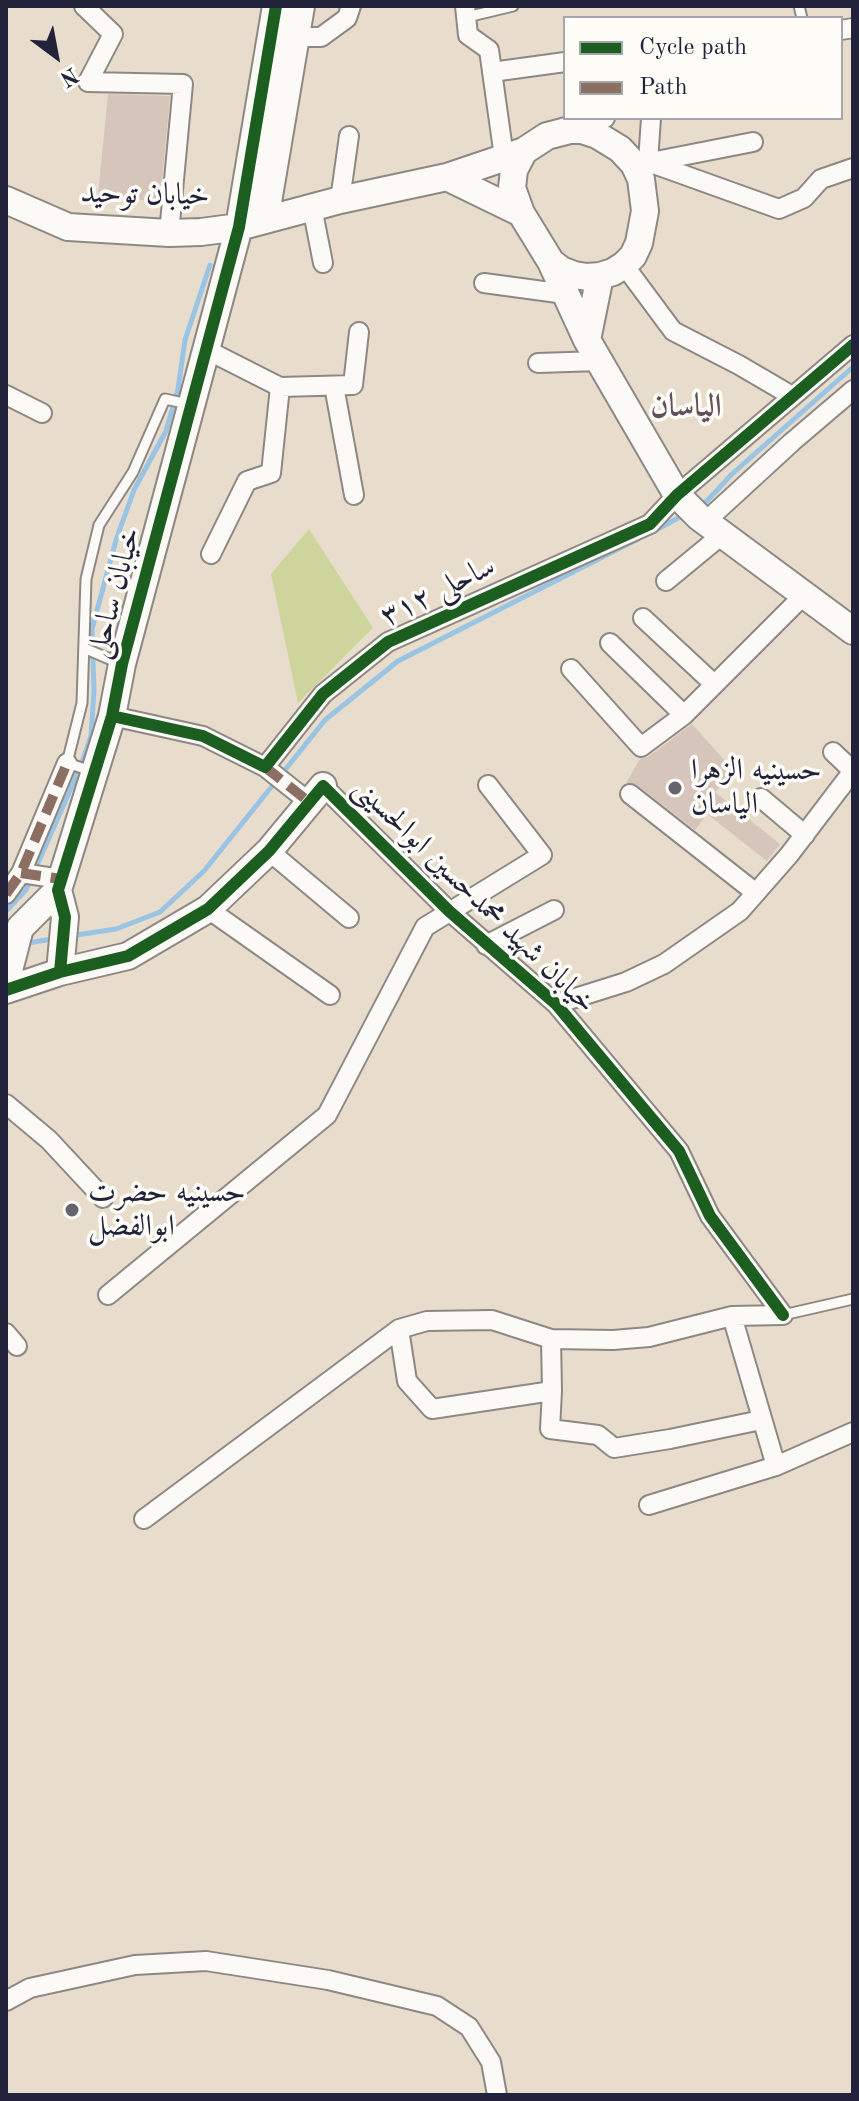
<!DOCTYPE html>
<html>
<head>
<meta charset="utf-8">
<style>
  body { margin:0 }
  #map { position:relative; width:859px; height:2101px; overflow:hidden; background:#e8dccc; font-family:"Old Standard TT",serif }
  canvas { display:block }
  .frame { position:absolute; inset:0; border:8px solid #22223b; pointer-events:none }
  .legend { position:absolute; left:563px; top:16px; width:280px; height:104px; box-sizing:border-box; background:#fdfcf7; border:2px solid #a5a5ac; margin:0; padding:10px 14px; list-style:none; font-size:24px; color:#22223b }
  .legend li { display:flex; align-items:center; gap:16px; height:40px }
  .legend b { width:40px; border:2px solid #a5a5ac }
  .north { position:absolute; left:16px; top:16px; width:80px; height:80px; -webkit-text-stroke:6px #fdfcf7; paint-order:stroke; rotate:148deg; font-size:22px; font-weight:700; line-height:32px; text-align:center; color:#22223b }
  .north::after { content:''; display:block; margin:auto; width:28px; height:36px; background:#22223b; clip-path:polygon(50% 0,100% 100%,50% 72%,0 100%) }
</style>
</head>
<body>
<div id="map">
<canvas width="859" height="2101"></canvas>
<div class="frame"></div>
<ul class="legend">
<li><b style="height:10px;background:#1b5e20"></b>Cycle path</li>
<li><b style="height:10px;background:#8d6e63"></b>Path</li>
</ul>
<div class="north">N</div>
</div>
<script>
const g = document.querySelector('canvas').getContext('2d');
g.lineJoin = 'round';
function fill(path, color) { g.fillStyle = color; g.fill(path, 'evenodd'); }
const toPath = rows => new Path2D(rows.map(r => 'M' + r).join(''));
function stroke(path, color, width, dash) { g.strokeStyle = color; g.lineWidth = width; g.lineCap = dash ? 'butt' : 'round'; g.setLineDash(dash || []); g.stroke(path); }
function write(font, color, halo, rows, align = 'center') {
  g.font = font + ' "Old Standard TT",Amiri,serif'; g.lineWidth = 7; g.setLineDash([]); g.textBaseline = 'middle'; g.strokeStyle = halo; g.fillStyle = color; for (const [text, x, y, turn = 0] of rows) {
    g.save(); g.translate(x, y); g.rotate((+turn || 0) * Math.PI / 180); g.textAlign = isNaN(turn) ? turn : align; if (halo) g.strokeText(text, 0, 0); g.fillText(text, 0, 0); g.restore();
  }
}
const green = toPath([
  [309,529,373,628,298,703,271,574]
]);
const stream = toPath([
  [699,505,707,501,732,474,853,367],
  [654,531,684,515],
  [6,911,26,890,80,768,91,736,94,691,92,629,116,540,134,490,166,431,178,389,185,340,210,265],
  [70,936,116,929,160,912,204,871,325,720,398,661,638,539],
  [23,944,57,938]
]);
const building = toPath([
  [108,94,170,96,160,202,98,195],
  [692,724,734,771,715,792,780,844,767,861,707,814,695,830,637,785,626,783,640,759,648,757]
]);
const lane = toPath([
  [799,6,802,18],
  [467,17,513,6],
  [84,648,121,664],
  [91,771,67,763,82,703,86,579,99,525,133,472,165,399,188,404],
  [783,1315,853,1299]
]);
const street = toPath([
  [84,6,113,34,88,82,183,84,169,233],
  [465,6,468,35,489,50,504,157],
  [841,30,853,28],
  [296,37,321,37,347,18,351,6],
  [492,72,565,62],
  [582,130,605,118],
  [648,162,779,209,804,198,821,179,853,168],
  [651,162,753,142],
  [644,172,648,162,651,118],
  [340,200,349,136],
  [312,207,323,263],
  [624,265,673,331,739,365,792,396],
  [484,283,565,294],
  [207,350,280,387,271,473,247,481,211,554],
  [538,363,599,361],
  [334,386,354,495],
  [280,387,353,385,359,332],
  [6,395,42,413],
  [706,521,792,442,853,390],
  [666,581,723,534],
  [643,618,714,684],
  [610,643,684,715],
  [571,669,641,747,684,715,804,595],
  [112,716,203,736,265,767,323,694,388,642,650,524,677,495,853,345],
  [265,767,309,802],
  [323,786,449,911,556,1004,679,1151,710,1216,783,1315],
  [630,794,756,893],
  [761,798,805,835],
  [269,851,349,918],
  [21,873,61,879],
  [6,894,21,873,67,763],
  [208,909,330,995],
  [486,945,554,910],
  [556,1004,626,982,664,964,740,911,789,855,853,771,833,752],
  [6,1104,49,1140,103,1198],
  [108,1295,327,1115,425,927,542,855,488,785],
  [732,1316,776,1466],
  [399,1329,407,1381,432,1409,552,1391,551,1339],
  [6,1333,17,1346],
  [552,1391,550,1429,598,1435,614,1448,670,1439,761,1420],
  [649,1505,776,1466,853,1432],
  [144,1519,399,1329,427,1321,492,1320,551,1339,613,1340,649,1337,732,1316,783,1315],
  [6,2001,30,1988,135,1965,206,1961,328,1980,437,2006,469,2027,491,2062,497,2095]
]);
const secondary = toPath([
  [570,130,582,130,597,135,620,149,634,164,641,179,645,211,639,243,633,256,624,265,613,272,600,276,587,277,574,275,561,270,551,262,521,213,512,188,514,170,524,151,547,136,570,130],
  [447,177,521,213],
  [6,200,68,227,169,233,201,232,239,227,340,200,447,177,524,151],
  [265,220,301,6],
  [551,262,587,340,677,495,699,517,853,631],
  [587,340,600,276],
  [60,972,65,917,58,890,112,716,122,664,239,227,276,6],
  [6,982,20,928,58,890],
  [6,990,60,972,128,956,208,909,269,851,323,786]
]);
const quiet = toPath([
  [265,767,309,802],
  [21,873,61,879],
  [6,894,21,873,67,763]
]);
const cycleway = toPath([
  [112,716,203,736,265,767,323,694,388,642,650,524,677,495,853,345],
  [60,972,65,917,58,890,112,716,122,664,239,227,276,6],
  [6,990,60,972,128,956,208,909,269,851,323,786,449,911,556,1004,679,1151,710,1216,783,1315]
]);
const markers = [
  [675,788,8,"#67636e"],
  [72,1210,8,"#67636e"]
];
const streetNames = [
  ["خیابان توحید",145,195,1],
  ["ساحلی ۳۱۲",438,592,-26],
  ["خیابان ساحلی",115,593,-75],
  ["خیابان شهید محمدحسین ابوالحسینی",474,896,44]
];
const poiNames = [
  ["حسینیه الزهرا",691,771],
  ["الیاسان",691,805],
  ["حسینیه حضرت",88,1193],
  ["ابوالفضل",88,1227]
];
const neighbourhoodNames = [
  ["الیاسان",686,408]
];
fill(green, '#cdd59c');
stroke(stream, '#9ac4e4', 5);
fill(building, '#d5c5bb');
stroke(lane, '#8e8884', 13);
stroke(street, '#8e8884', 22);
stroke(secondary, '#8e8884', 30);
stroke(lane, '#fcfaf7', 9);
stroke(street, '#fcfaf7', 18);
stroke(secondary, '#fcfaf7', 26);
stroke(quiet, '#8d6e63', 10, [20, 10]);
stroke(cycleway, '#1b5e20', 12);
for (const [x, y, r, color] of markers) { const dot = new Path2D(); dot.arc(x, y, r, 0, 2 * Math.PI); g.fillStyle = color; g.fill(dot); stroke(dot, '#fdfcf7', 3); }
write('30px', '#22223b', '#fdfcf7', streetNames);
write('30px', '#22223b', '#fdfcf7', poiNames, 'left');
write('bold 32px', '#644f5a', '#fdfcf7', neighbourhoodNames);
</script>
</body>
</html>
